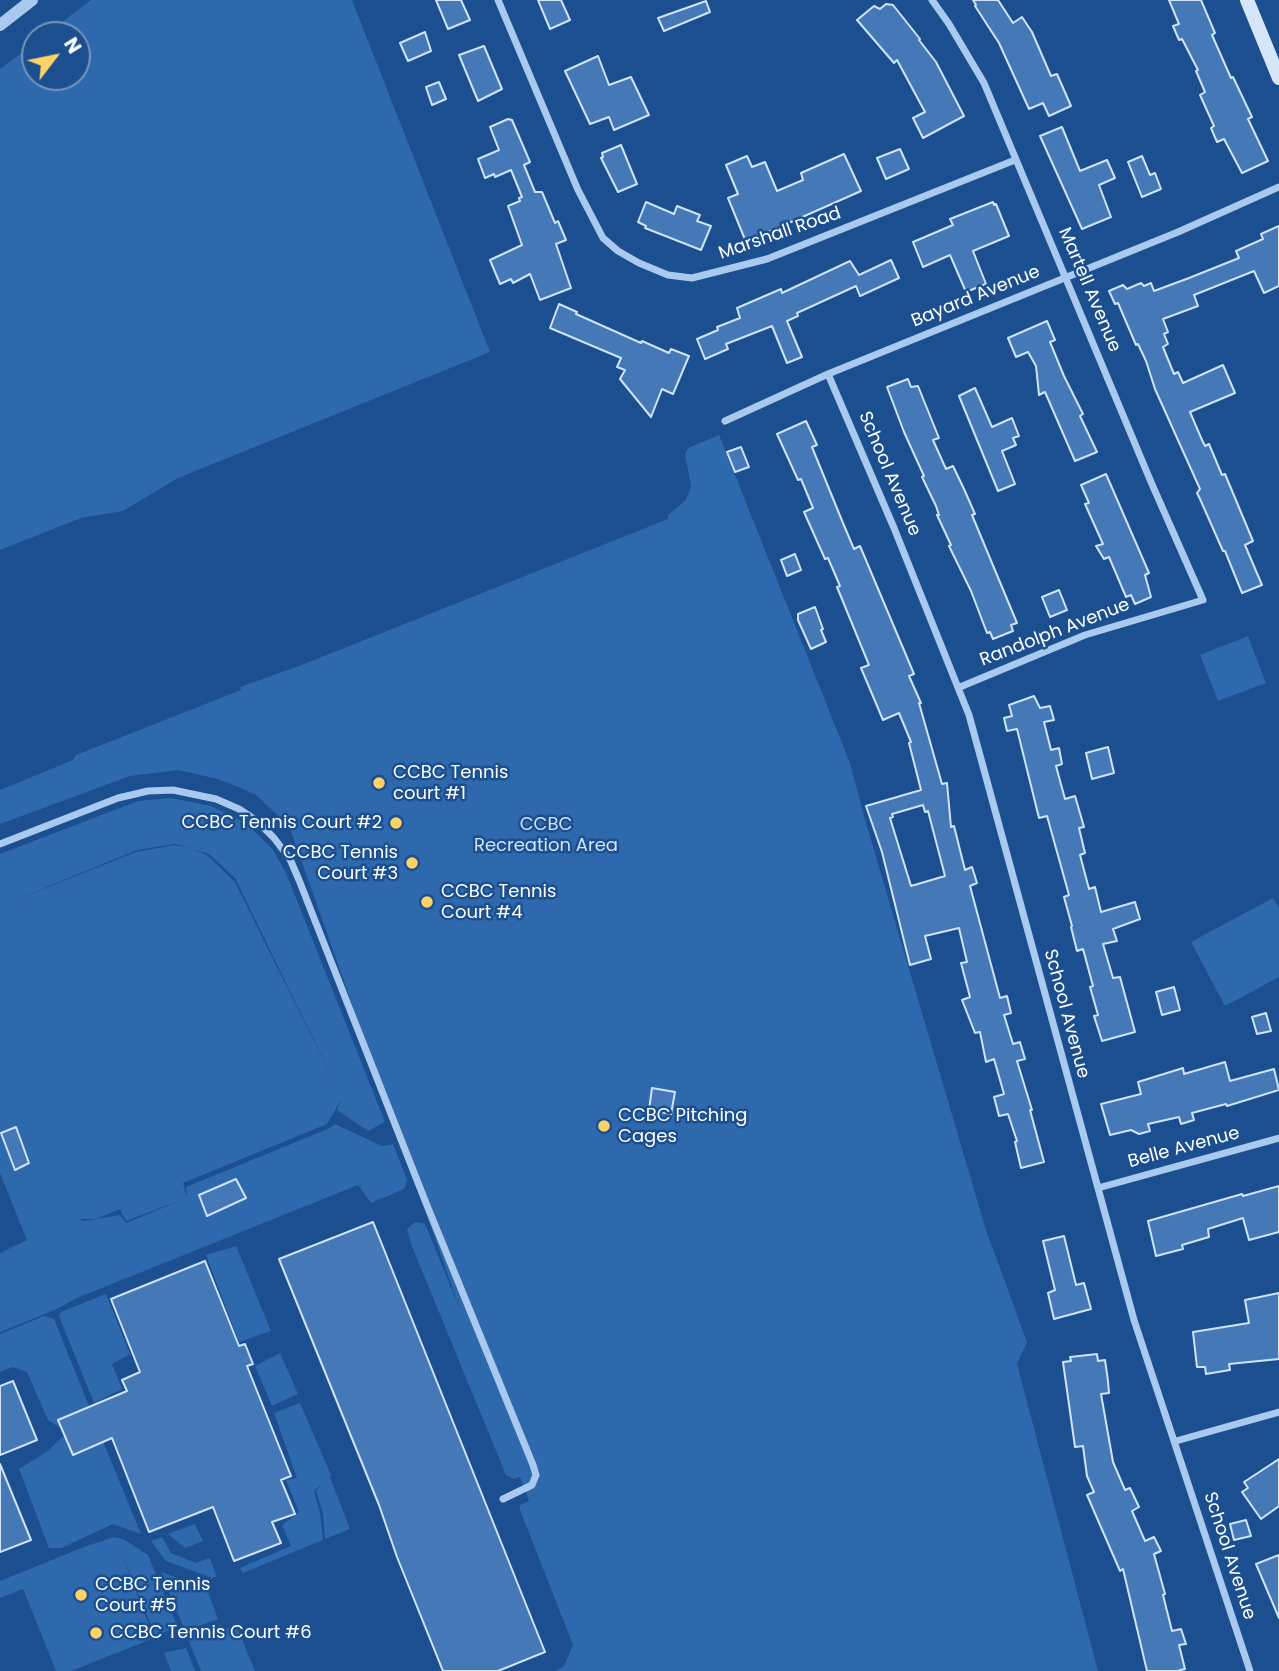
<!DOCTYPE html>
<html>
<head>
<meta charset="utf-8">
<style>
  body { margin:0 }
  #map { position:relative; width:1279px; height:1671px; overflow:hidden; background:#1b4f8f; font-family:Poppins,sans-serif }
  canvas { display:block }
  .north { position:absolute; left:21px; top:21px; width:70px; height:70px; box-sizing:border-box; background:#1b4f8f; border:2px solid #7695bc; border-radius:50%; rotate:58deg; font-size:19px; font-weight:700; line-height:28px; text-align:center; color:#fff }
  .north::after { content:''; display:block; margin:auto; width:24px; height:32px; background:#ffd166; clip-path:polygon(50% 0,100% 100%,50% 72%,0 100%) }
</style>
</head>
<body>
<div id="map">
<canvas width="1279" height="1671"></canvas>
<div class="north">N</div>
</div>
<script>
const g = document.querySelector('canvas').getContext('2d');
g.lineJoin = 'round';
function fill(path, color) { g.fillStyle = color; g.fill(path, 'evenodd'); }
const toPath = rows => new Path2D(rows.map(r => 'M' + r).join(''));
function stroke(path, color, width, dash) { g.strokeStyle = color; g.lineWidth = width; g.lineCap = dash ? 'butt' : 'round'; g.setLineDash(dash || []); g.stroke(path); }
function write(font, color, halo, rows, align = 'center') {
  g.font = font + ' Poppins,sans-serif'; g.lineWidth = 5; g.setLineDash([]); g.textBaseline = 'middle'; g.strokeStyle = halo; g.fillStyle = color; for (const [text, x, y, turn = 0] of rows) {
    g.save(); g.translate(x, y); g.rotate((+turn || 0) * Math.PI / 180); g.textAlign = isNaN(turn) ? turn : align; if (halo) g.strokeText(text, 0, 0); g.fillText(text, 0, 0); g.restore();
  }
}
const green = toPath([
  [91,0,352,0,490,352,178,478,123,511,81,518,0,550,0,69,35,43,35,77,77,77,77,35,45,35],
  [719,435,850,763,866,823,986,1230,1027,1342,1017,1364,1098,1671,556,1671,564,1666,573,1645,520,1510,520,1505,529,1501,520,1477,514,1479,506,1475,411,1244,407,1229,415,1222,425,1224,460,1309,289,826,255,794,218,779,178,770,130,776,0,824,0,790,73,760,76,755,241,690,240,687,299,666,668,519,668,515,686,500,691,486,685,454,688,448],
  [1248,636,1266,683,1218,701,1200,655],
  [171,798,211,806,246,823,273,850,286,873,385,1122,368,1131,337,1110,341,1100,327,1124,183,1183,187,1198,186,1187,330,1128,335,1124,382,1146,393,1144,407,1180,404,1189,371,1203,358,1185,77,1298,55,1310,0,1332,0,1253,27,1240,0,1173,0,854,138,801],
  [176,844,190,848,175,845,136,852,8,903,137,850],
  [192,849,209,854,235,878,341,1096,235,882,207,855],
  [184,1199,126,1223,120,1215,84,1221,78,1219,96,1219,120,1209,126,1221],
  [1273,898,1279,908,1279,977,1225,1006,1191,942],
  [236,1246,271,1331,239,1342,206,1255],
  [106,1294,130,1354,112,1364,122,1389,94,1403,59,1316,61,1312],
  [44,1316,54,1319,93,1416,60,1428,48,1420,27,1372,13,1367,0,1372,0,1334],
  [280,1353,298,1394,272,1406,255,1366],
  [300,1403,331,1475,330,1477,350,1529,325,1539,323,1513,316,1491,323,1483,314,1491,320,1513,323,1540,243,1573,240,1568,291,1546,282,1525,299,1512,286,1480,297,1478,274,1413],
  [95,1422,141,1534,113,1524,61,1548,49,1548,19,1469,48,1451,61,1438],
  [195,1524,203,1541,185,1548,168,1534],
  [114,1537,125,1540,148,1555,177,1626,156,1637,120,1550,154,1638,71,1671,56,1671,23,1589,0,1598,0,1581,84,1547],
  [162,1537,171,1553,196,1563,210,1558,217,1577,212,1578,166,1561,151,1541],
  [161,1572,207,1589,218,1619,185,1631],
  [221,1625,223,1630,236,1625,255,1671,201,1671,187,1636],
  [186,1648,195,1671,171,1671,164,1653]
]);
const building = toPath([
  [436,0,461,0,470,20,448,29,436,0],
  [538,0,561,0,570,20,550,29,538,0],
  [973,0,998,0,1013,23,1022,17,1032,32,1051,76,1057,74,1071,106,1049,116,1043,103,1029,109,999,43,975,6,976,5,973,0],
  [1169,0,1201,0,1215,33,1212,35,1231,78,1233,77,1252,117,1248,119,1268,161,1242,173,1224,139,1217,142,1211,128,1214,126,1200,95,1205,92,1196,71,1198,70,1182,39,1179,40,1173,26,1179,24,1169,0],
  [706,1,710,12,664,31,658,18,706,1],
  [886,4,893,5,920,39,919,40,936,62,964,116,923,138,913,118,925,112,897,60,894,63,857,20,874,6,880,9,886,4],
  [425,32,431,51,408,61,400,43,425,32],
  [484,46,502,89,478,101,459,55,484,46],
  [598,56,609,85,631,77,649,115,614,130,609,117,590,124,565,71,598,56],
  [439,82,446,99,432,105,426,87,439,82],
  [508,119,512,120,530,162,524,165,535,192,542,192,555,223,558,221,566,240,556,244,571,288,540,300,530,274,513,283,511,279,500,284,490,260,522,245,508,206,520,201,519,198,522,197,511,170,495,177,494,174,485,178,478,159,499,150,490,127,508,119],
  [1062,127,1080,171,1107,160,1115,178,1099,185,1111,217,1082,229,1040,136,1062,127],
  [621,145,637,184,618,192,601,158,603,157,602,153,621,145],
  [900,149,909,169,886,179,877,158,900,149],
  [844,154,861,191,746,242,728,198,738,194,726,165,747,156,752,167,765,162,777,191,803,180,801,173,844,154],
  [1142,156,1150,175,1155,173,1161,189,1142,197,1128,162,1142,156],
  [646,202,674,214,677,206,700,215,697,221,711,226,701,250,645,228,646,226,638,222,646,202],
  [993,202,994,205,996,204,1009,236,973,251,986,284,966,292,950,255,923,267,913,242,953,225,950,219,993,202],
  [1279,226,1279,286,1264,293,1254,271,1194,295,1198,306,1163,319,1168,332,1164,334,1168,344,1163,347,1174,374,1178,372,1183,383,1223,365,1235,393,1190,412,1202,440,1205,446,1209,444,1222,475,1225,474,1253,541,1245,545,1262,585,1242,593,1225,551,1223,551,1200,499,1197,493,1200,489,1155,389,1146,361,1138,344,1136,345,1118,303,1115,304,1109,291,1123,285,1127,289,1141,283,1144,286,1151,283,1154,291,1189,278,1239,258,1236,251,1263,239,1261,234,1279,226],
  [891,260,899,278,860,296,856,286,797,313,798,316,787,321,802,357,787,363,772,326,726,344,728,349,705,359,697,339,718,330,717,327,740,318,737,308,781,289,782,293,850,261,859,275,891,260],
  [559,304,577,312,576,314,641,343,642,341,669,353,671,349,689,356,673,394,662,389,651,417,620,379,625,370,617,367,621,358,550,328,559,304],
  [1047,321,1055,340,1050,342,1064,376,1083,414,1080,416,1097,452,1075,461,1045,392,1039,395,1036,366,1028,352,1016,357,1008,338,1047,321],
  [908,379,911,387,918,386,939,438,933,440,946,469,953,466,964,489,975,514,972,515,1017,623,1011,625,1013,631,993,639,990,632,987,633,971,591,949,546,951,545,937,515,939,515,936,506,922,477,924,476,904,432,887,387,908,379],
  [975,388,992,427,1012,418,1019,436,1013,438,1016,445,1002,451,1015,484,998,491,959,396,975,388],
  [806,421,817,445,812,447,843,523,854,549,860,546,914,674,909,676,921,703,919,703,942,784,947,783,951,827,954,826,965,870,972,867,977,883,970,886,1000,998,1007,996,1011,1013,1004,1015,1013,1044,1020,1042,1025,1059,1017,1061,1032,1110,1030,1110,1044,1162,1021,1168,1015,1142,1017,1141,1008,1114,999,1116,994,1097,1004,1094,994,1059,986,1062,980,1032,975,1033,962,1000,970,997,961,963,967,962,959,928,925,936,931,959,910,965,882,852,866,806,921,790,909,743,911,742,899,713,883,720,861,668,869,665,837,587,840,586,828,558,825,559,804,512,813,508,801,479,798,480,777,434,806,421],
  [923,805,925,812,928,811,945,876,911,886,890,818,893,817,892,814,923,805],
  [741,447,749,467,735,472,727,452,741,447],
  [1106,474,1149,573,1145,575,1151,597,1135,604,1131,595,1126,597,1109,557,1104,559,1096,546,1103,544,1085,504,1089,503,1081,485,1106,474],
  [795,554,801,570,787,576,781,560,795,554],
  [1059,590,1067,610,1050,617,1042,597,1059,590],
  [815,607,823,629,821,630,826,642,811,649,798,620,798,614,815,607],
  [1034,696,1040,708,1050,706,1054,720,1044,722,1051,750,1059,748,1062,764,1056,766,1065,799,1075,796,1084,827,1079,828,1085,853,1080,855,1089,889,1095,887,1101,912,1135,902,1140,919,1113,929,1117,941,1103,944,1113,978,1120,977,1135,1032,1102,1041,1094,1016,1098,1015,1090,987,1093,986,1083,949,1077,951,1071,927,1072,926,1064,897,1069,895,1047,816,1039,818,1017,729,1007,731,1004,718,1012,716,1009,705,1034,696],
  [1108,747,1114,773,1092,779,1086,753,1108,747],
  [1174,987,1180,1010,1162,1015,1156,992,1174,987],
  [1266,1013,1271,1031,1257,1034,1252,1017,1266,1013],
  [1225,1062,1230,1081,1274,1069,1279,1090,1227,1106,1226,1104,1192,1113,1194,1120,1181,1124,1179,1117,1148,1124,1150,1131,1139,1134,1131,1130,1110,1135,1101,1104,1141,1094,1138,1082,1183,1068,1184,1074,1225,1062],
  [652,1088,675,1092,671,1114,649,1110,652,1088],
  [16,1127,29,1163,15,1170,1,1133,16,1127],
  [236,1179,246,1198,207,1216,199,1195,236,1179],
  [1279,1186,1279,1232,1249,1240,1243,1218,1208,1229,1209,1237,1182,1245,1183,1249,1156,1256,1148,1221,1242,1194,1243,1196,1279,1186],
  [373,1222,545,1652,498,1671,443,1671,397,1557,379,1505,279,1259,373,1222],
  [1064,1236,1076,1285,1084,1283,1091,1309,1054,1319,1048,1293,1055,1290,1043,1241,1064,1236],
  [205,1261,239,1346,245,1344,253,1364,247,1366,291,1476,281,1480,295,1514,272,1522,281,1543,234,1561,213,1507,149,1532,112,1438,73,1455,58,1420,127,1391,122,1380,140,1372,111,1299,205,1261],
  [1279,1293,1279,1359,1229,1364,1230,1370,1206,1374,1205,1367,1197,1367,1193,1332,1249,1323,1245,1300,1279,1293],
  [1097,1354,1098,1361,1105,1360,1108,1381,1109,1393,1101,1394,1113,1462,1125,1490,1130,1488,1139,1507,1132,1511,1145,1541,1154,1537,1161,1551,1154,1554,1165,1594,1163,1595,1172,1631,1181,1629,1186,1644,1179,1645,1185,1669,1177,1671,1147,1671,1123,1569,1120,1571,1087,1495,1094,1492,1087,1476,1083,1446,1075,1447,1063,1362,1071,1361,1070,1357,1097,1354],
  [13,1381,37,1440,0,1455,0,1386,13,1381],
  [1279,1459,1279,1506,1261,1519,1242,1492,1248,1488,1244,1482,1279,1459],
  [0,1464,31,1540,0,1552,0,1464],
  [1246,1520,1251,1536,1234,1540,1230,1524,1246,1520],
  [1279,1555,1279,1618,1256,1564,1279,1555]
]);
const minor = toPath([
  [498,0,578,190,603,238,618,251,639,263,668,275,692,278,767,259,1015,160],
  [932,0,949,24,984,83,1151,482,1203,600,1085,635,960,687],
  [828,374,894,528,969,715,1134,1320,1250,1671],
  [725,421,828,374,1178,232,1279,187],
  [0,844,118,798,148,791,173,790,216,799,239,809,257,821,274,838,290,859,299,880,426,1203,533,1465,536,1475,532,1485,503,1499],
  [1098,1188,1279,1138],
  [1176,1441,1279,1412]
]);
const tertiary = toPath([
  [0,25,32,0]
]);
const secondary = toPath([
  [1247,0,1279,78]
]);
const markers = [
  [379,783,7,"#ffd166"],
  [396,823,7,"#ffd166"],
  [412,863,7,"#ffd166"],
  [427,902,7,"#ffd166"],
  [604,1126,7,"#ffd166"],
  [81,1595,7,"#ffd166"],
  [96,1633,7,"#ffd166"]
];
const streetNames = [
  ["Marshall Road",780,234,-19],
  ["Martell Avenue",1089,290,67],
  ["Bayard Avenue",976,297,-22],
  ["School Avenue",889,474,67],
  ["Randolph Avenue",1055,633,-21],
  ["School Avenue",1066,1014,75],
  ["Belle Avenue",1184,1148,-15],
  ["School Avenue",1229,1556,72]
];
const poiNames = [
  ["CCBC Tennis",393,773],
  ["court #1",393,794],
  ["CCBC Tennis Court #2",382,823,"right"],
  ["CCBC Tennis",398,853,"right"],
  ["Court #3",398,874,"right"],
  ["CCBC Tennis",441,892],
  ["Court #4",441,913],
  ["CCBC Pitching",618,1116],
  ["Cages",618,1137],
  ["CCBC Tennis",95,1585],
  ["Court #5",95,1606],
  ["CCBC Tennis Court #6",110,1633]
];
const parkNames = [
  ["CCBC",546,825],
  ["Recreation Area",546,846]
];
fill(green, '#2e69ad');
fill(building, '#4478b7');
stroke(building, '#cfe3fa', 2);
stroke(minor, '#a9c9ee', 7);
stroke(tertiary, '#a9c9ee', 12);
stroke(secondary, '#d6e6fa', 14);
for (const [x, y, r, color] of markers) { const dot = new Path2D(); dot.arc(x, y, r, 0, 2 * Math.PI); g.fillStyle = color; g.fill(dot); stroke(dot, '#1b4f8f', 2.5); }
write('18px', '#fff', '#1b4f8f', streetNames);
write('18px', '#fff', '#1b4f8f', poiNames, 'left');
write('18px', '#cfe3fa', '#1b4f8f', parkNames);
</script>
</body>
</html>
